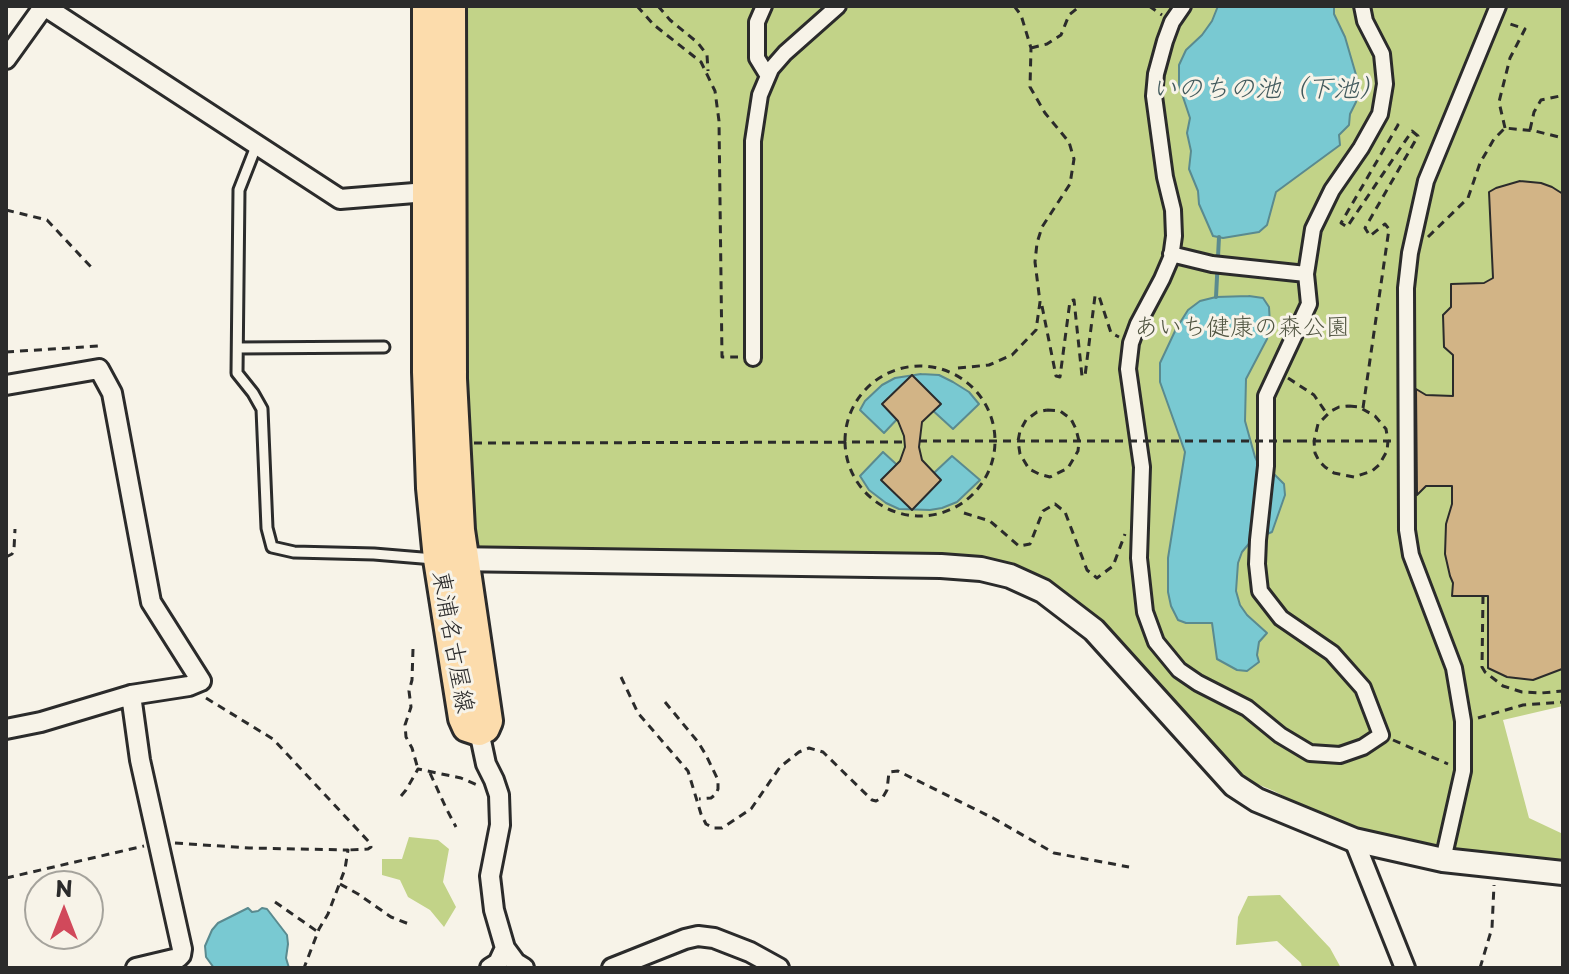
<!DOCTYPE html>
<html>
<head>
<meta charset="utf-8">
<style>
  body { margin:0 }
  #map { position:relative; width:1569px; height:974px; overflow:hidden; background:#f7f3e8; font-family:"Playpen Sans",sans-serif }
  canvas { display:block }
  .frame { position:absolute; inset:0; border:8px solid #2b2b2b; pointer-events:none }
  .north { position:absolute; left:24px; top:870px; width:80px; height:80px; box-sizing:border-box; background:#f7f3e8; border:2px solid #a5a39c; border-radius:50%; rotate:0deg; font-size:22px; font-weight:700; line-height:32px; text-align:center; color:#2b2b2b }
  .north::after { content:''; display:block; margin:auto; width:28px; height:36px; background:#d1495b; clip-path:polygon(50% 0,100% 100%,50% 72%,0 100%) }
</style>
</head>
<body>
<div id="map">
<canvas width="1569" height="974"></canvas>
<div class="frame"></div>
<div class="north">N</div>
</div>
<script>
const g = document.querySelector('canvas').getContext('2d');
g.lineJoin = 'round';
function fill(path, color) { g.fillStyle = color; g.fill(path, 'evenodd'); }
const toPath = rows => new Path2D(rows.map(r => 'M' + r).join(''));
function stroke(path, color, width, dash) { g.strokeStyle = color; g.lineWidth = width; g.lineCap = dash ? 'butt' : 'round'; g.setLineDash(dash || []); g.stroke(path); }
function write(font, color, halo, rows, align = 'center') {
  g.font = font + ' "Playpen Sans","Klee One",sans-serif'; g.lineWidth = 6; g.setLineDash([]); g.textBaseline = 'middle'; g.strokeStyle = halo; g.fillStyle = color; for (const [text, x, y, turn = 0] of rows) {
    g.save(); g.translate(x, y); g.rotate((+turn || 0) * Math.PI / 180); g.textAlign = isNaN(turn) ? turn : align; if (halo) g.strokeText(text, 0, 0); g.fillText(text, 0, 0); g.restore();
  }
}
const green = toPath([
  [465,6,1563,6,1563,706,1503,720,1529,818,1563,834,1563,866,1460,849,1417,846,1321,816,1274,791,1238,776,1064,594,1043,578,1025,573,500,551,476,546,467,527],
  [409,837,438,840,449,849,443,882,456,907,444,927,430,910,408,897,400,880,382,875,382,859,402,859],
  [1280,895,1330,948,1341,968,1302,968,1301,963,1277,941,1236,945,1238,917,1248,896]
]);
const water = toPath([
  [1218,6,1334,6,1334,14,1345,37,1359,85,1356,102,1350,114,1349,125,1339,135,1340,145,1276,192,1267,225,1259,232,1223,238,1213,236,1199,204,1198,191,1189,169,1191,151,1187,133,1190,118,1179,85,1179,65,1186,50,1202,35,1212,21,1218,6],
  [1249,296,1263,298,1269,307,1270,324,1267,339,1246,379,1245,421,1255,457,1259,465,1271,471,1284,484,1285,495,1272,532,1252,540,1242,552,1238,563,1236,591,1240,605,1247,615,1267,633,1259,642,1257,655,1259,662,1247,671,1237,670,1217,659,1212,623,1186,623,1178,620,1171,606,1168,592,1168,558,1185,452,1160,382,1160,363,1176,329,1188,310,1200,301,1216,297,1249,296],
  [921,374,939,375,953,382,969,392,979,404,953,429,918,397,884,433,860,410,865,401,882,385,895,378,921,374],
  [883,452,920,486,952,456,980,480,957,502,942,508,930,510,899,509,886,503,869,490,860,476,883,452],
  [248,908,252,912,258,911,262,908,267,909,287,935,288,944,286,958,289,968,214,968,206,957,205,946,212,930,218,923,248,908]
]);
const stream = toPath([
  [1216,297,1219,237]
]);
const building = toPath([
  [1520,181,1541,183,1552,187,1563,194,1563,653,1562,669,1533,680,1507,677,1488,668,1488,596,1452,596,1453,583,1450,576,1445,554,1446,524,1452,504,1452,486,1426,486,1417,495,1416,389,1426,395,1453,396,1453,355,1444,347,1443,315,1451,307,1451,284,1484,283,1493,278,1489,192,1496,188,1520,181],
  [912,375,941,404,922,422,919,447,922,460,941,480,912,510,881,480,900,461,905,447,904,436,898,421,882,404,912,375]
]);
const path = toPath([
  [637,6,654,25,701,62,715,91,719,121,722,357,738,357],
  [658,6,670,20,698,43,707,55,708,71],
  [1149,6,1162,15],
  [1031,48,1047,44,1061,35,1069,15,1080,6],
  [1505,128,1499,102,1510,58,1525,29,1507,23],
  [1530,130,1534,112,1541,100,1560,96,1563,92],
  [6,210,47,220,91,267],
  [1428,237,1468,198,1480,163,1494,139,1505,128,1535,131,1563,138],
  [1042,306,1056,376,1060,377,1070,301,1074,300,1082,376,1085,376,1095,296,1099,296,1111,333,1119,337],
  [6,352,99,346],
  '845 441a75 75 0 1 1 150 0a75 75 0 1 1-150 0Z',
  [958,368,989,365,1012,355,1036,330,1040,302,1035,262,1037,243,1042,227,1070,184,1074,159,1069,142,1045,113,1030,87,1031,48,1021,15,1014,6],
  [1288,378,1314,395,1327,414],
  [1349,406,1359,407,1375,416,1386,429,1388,441,1387,451,1379,465,1372,471,1354,477,1334,473,1325,467,1319,461,1315,453,1314,441,1318,424,1331,411,1339,407,1349,406],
  [1363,408,1389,229,1385,224,1370,236,1365,228,1418,136,1412,131,1347,227,1341,223,1398,125,1391,123],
  [1047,410,1060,411,1071,419,1076,429,1079,441,1078,451,1068,468,1050,477,1039,474,1029,469,1020,454,1018,441,1020,431,1026,420,1037,412,1047,410],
  [919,441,1087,441],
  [1299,441,1395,441],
  [474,443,905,442],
  [964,513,990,521,1019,546,1030,544,1043,511,1055,504,1065,512,1087,570,1097,578,1113,566,1125,534],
  [6,557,12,554,14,549,15,529],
  [1483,596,1482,667,1485,672,1503,686,1522,692,1541,693,1563,691],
  [413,649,412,680,409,691,411,707,405,725,406,737,412,748,418,769],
  [621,677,638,713,688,771,701,814,706,824,714,828,722,828,751,809,780,767,799,752,809,748,823,752,872,800,876,801,883,797,887,790,889,772,898,771,993,818,1054,853,1129,867],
  [206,698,273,739,370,843,371,847,368,849,348,850],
  [665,702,698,742,706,755,718,780,718,789,716,794,711,798,699,799],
  [1478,718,1523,705,1563,702],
  [1393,740,1448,764],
  [430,773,446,808,456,827],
  [401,796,406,790,418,769,461,778,477,785],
  [175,843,249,848,348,850,345,869,328,914,319,929,304,968],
  [6,878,144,846],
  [340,884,358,894,391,917,409,924],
  [275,902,318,932],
  [1480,968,1492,928,1494,885]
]);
const service = toPath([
  [257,144,239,190,237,373,253,393,262,409,267,528,272,547,294,552,374,554,434,559],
  [238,348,384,347]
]);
const pedestrian = toPath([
  [764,6,757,22,757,58,768,76],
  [1183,6,1172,22,1165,41,1156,74,1154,96,1165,177,1173,210,1174,236,1171,258,1162,279,1138,324,1131,343,1128,369,1142,467,1139,558,1145,612,1156,642,1179,670,1198,683,1247,708,1280,735,1310,753,1340,755,1363,747,1381,735,1363,688,1332,653,1281,618,1260,591,1257,564,1258,540,1266,466,1266,396,1309,304,1306,274,1313,229,1332,190,1361,148,1380,114,1385,84,1382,54,1365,21,1362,6],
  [1171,254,1212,264,1306,274],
  [753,358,753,141,760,95,771,69,785,53,838,6],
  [1443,860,1463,771,1463,721,1454,668,1411,555,1407,530,1406,288,1410,253,1426,181,1498,6]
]);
const minor = toPath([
  [44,6,340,199,427,192],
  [6,59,44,6],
  [6,385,99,369,112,393,151,602,201,681,189,686,131,695,41,722,6,729],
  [131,695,140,760,182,949,181,955,178,958,136,968],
  [479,731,486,764,494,780,499,795,500,825,490,876,494,910,505,948],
  [1354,840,1405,968],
  [490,968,498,963,505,948,516,963,524,968],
  [612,968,685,939,698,936,714,938,750,952,779,968]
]);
const tertiary = toPath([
  [451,559,941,566,981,569,1010,576,1043,591,1094,630,1234,785,1257,800,1354,840,1443,860,1563,873]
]);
const primary = toPath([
  [427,6,427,372,431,488,438,559,463,718,467,727,479,731,485,728,488,721,460,530,452,379,451,6]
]);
const pathBridge = toPath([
  [1087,441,1299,441]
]);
const parkNames = [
  ["あいち健康の森公園",1242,328]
];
const streetNames = [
  ["東浦名古屋線",452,642,80]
];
const waterNames = [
  ["いのちの池（下池）",1268,90]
];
fill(green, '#c2d388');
fill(water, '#79c9d2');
stroke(water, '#5a8a8f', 2);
stroke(stream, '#5a8a8f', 4);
fill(building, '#d2b486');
stroke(building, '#2b2b2b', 2);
stroke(service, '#2b2b2b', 15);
stroke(pedestrian, '#2b2b2b', 20);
stroke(minor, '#2b2b2b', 24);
stroke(tertiary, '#2b2b2b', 28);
stroke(primary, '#2b2b2b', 34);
stroke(path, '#2b2b2b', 3, [8, 6]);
stroke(service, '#f7f3e8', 9);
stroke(pedestrian, '#f7f3e8', 14);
stroke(minor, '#f7f3e8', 18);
stroke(tertiary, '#f7f3e8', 22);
stroke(primary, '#fcdcac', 28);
stroke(pathBridge, '#2b2b2b', 3, [8, 6]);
write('24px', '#515542', '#f7f3e8', parkNames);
write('24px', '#2b2b2b', '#f7f3e8', streetNames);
write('italic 26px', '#425a5d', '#f7f3e8', waterNames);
</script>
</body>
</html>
